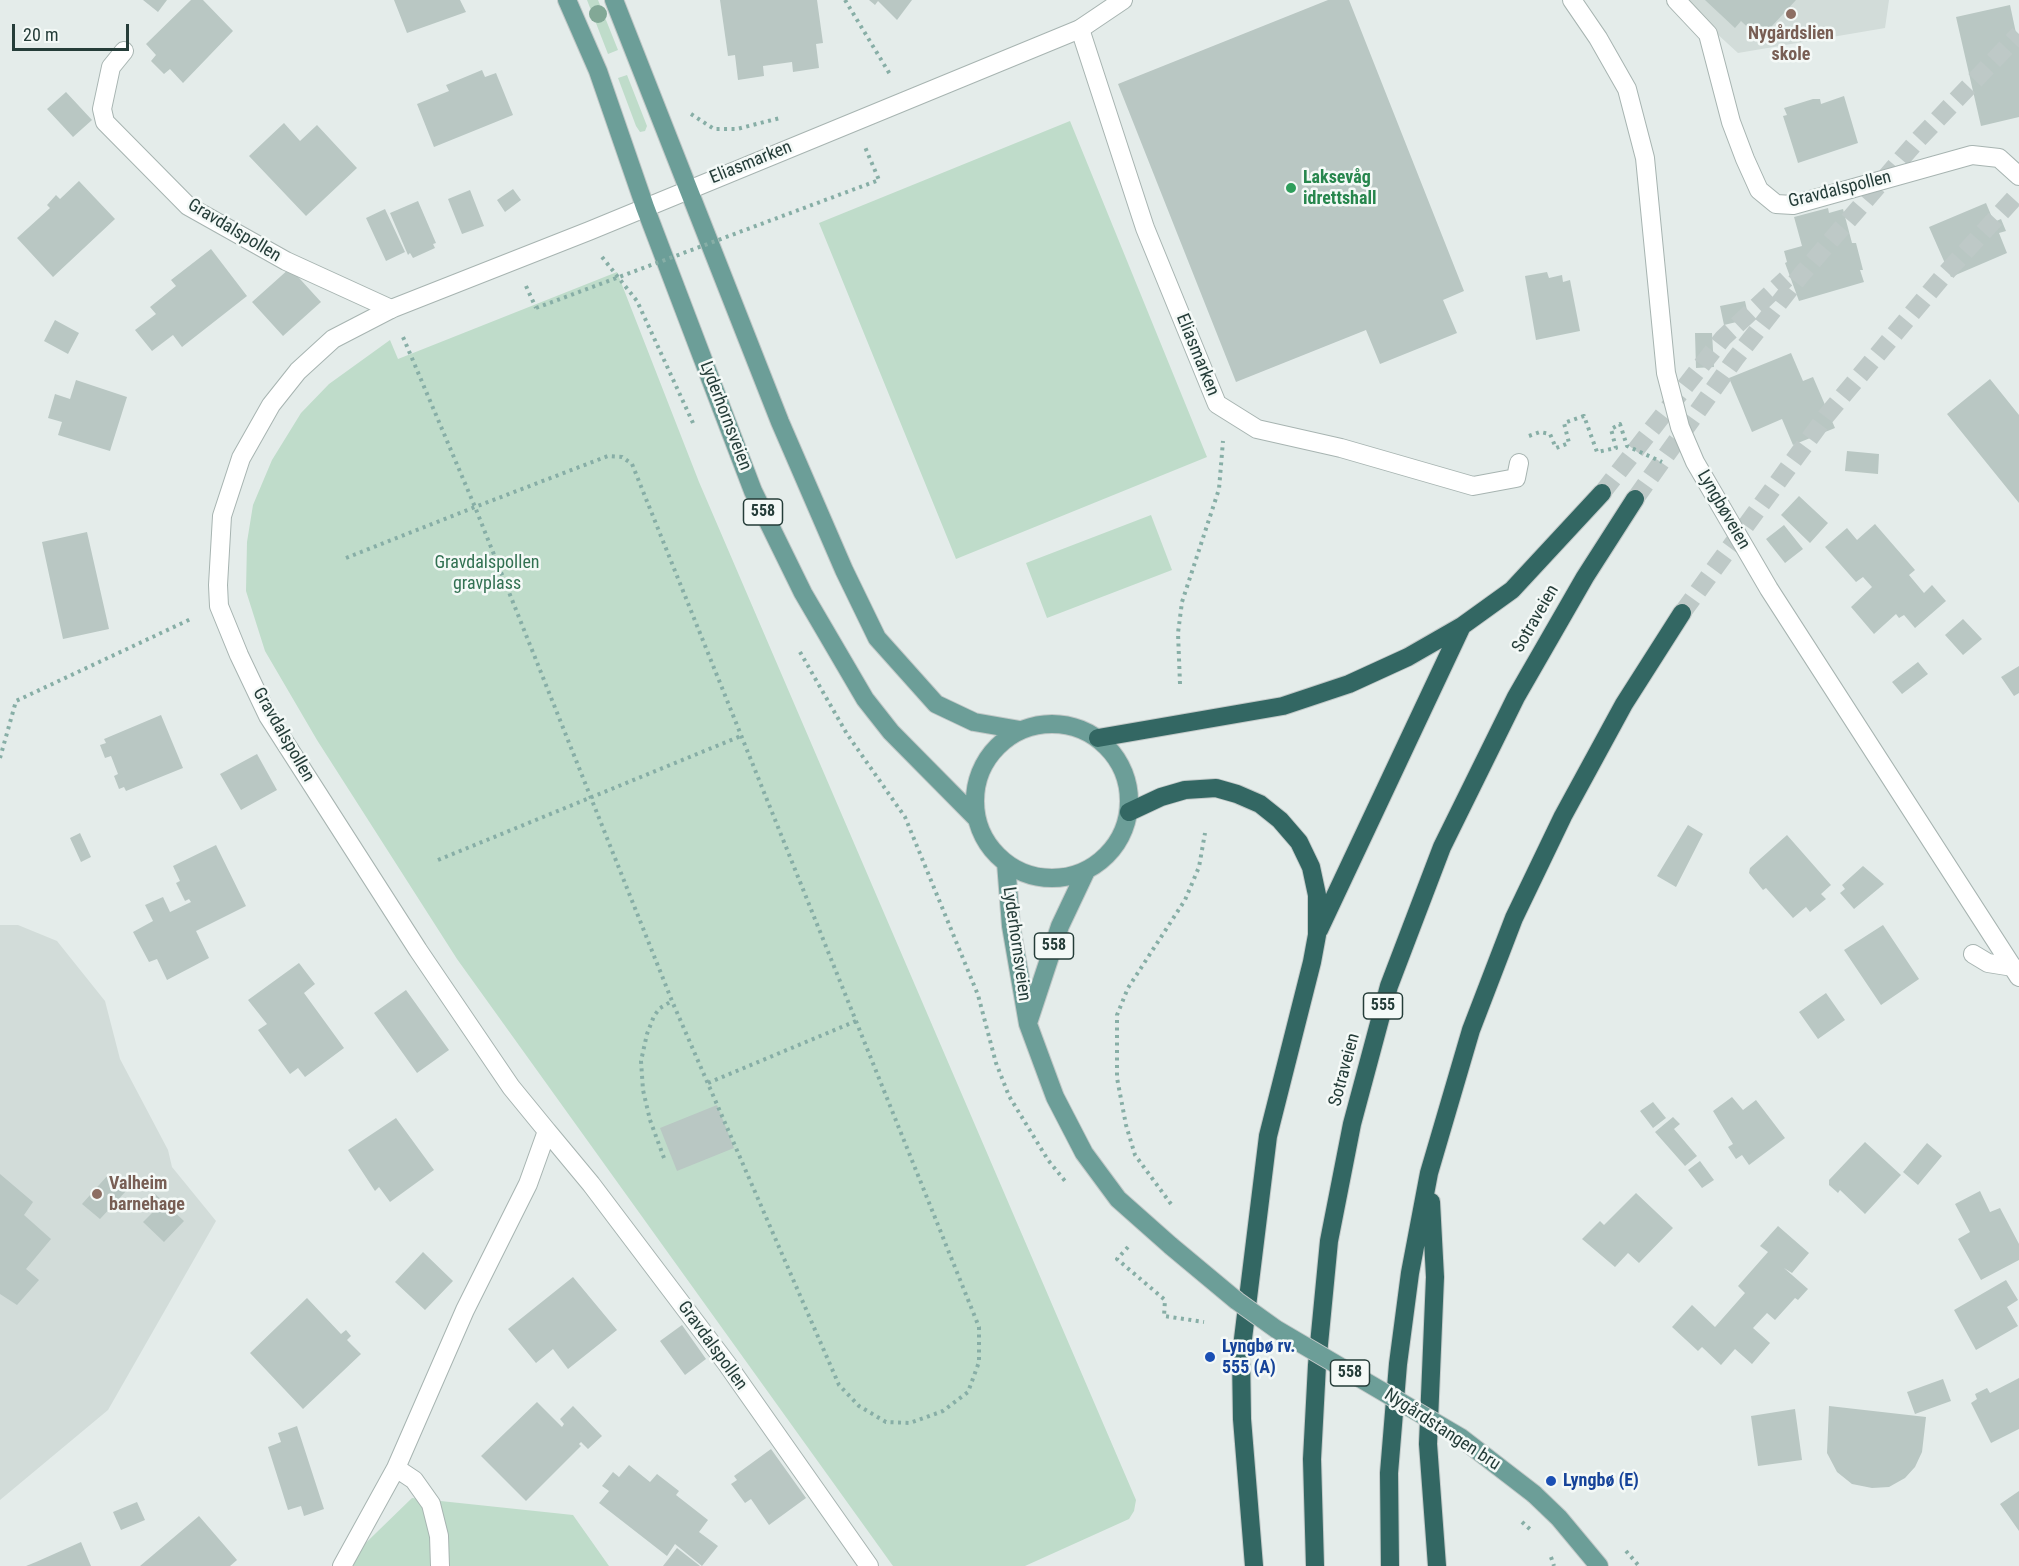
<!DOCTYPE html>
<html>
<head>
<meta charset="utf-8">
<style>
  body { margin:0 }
  #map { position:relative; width:2019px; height:1566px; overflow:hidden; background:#e4ecea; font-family:"Roboto Condensed",sans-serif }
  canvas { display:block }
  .scale { position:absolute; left:12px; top:24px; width:117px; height:27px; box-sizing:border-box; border:3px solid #253d39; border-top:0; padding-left:8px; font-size:18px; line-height:21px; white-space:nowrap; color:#253d39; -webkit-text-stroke:4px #f4f9f7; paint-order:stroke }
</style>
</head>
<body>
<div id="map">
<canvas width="2019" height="1566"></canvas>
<div class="scale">20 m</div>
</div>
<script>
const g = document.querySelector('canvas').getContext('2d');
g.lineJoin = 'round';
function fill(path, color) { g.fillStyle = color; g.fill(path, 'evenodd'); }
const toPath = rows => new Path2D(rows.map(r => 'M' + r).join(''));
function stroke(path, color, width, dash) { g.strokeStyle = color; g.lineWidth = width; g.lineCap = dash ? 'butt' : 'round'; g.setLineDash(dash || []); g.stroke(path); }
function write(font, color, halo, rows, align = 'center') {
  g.font = font + ' "Roboto Condensed",sans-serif'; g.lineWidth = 5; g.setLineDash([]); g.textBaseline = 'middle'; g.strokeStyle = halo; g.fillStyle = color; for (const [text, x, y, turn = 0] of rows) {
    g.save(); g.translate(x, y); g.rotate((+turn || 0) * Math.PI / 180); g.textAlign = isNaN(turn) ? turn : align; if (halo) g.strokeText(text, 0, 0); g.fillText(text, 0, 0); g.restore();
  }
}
const built = toPath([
  [1680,0,1889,0,1885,28,1738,53],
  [0,925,18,925,57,941,105,1001,120,1059,168,1150,172,1167,216,1221,108,1410,0,1500]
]);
const green = toPath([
  [587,0,598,0,618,50,608,54],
  [627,75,647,126,645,131,640,132,636,126,618,78],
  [1070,121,1207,457,956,559,819,223],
  [617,272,699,482,1136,1500,1134,1511,1129,1519,1025,1566,893,1566,457,959,317,740,265,651,246,591,247,542,253,505,272,460,301,413,329,384,390,340,398,359],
  [1151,515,1172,570,1047,618,1026,563],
  [412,1498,573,1515,609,1566,342,1566]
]);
const building = toPath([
  [143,0,167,0,158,12],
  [191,0,203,0,233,31,183,83,170,69,164,74,151,61,156,55,146,44],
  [394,0,460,0,466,12,407,33],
  [720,0,817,0,823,43,816,44,819,68,793,72,792,62,763,66,764,76,738,80,735,55,728,56],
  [869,0,912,0,897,20,878,1,875,5],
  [1328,0,1349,0,1464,291,1443,300,1457,333,1380,364,1366,330,1236,382,1118,84],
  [1705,0,1796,0,1760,39,1741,21,1735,28],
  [2010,5,2019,47,2019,117,1981,126,1956,17],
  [482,70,485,77,496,73,513,115,434,147,417,104,449,91,446,85],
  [66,92,92,120,73,137,47,109],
  [1844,96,1858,143,1798,163,1783,116,1787,115,1784,108,1813,99,1820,99,1821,104],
  [284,123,300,141,317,125,357,168,306,216,249,156],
  [79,181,115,219,53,277,17,238,50,208,47,205,56,195,60,199],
  [513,189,521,200,505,212,497,200],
  [470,190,484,226,462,234,448,199],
  [418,201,436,243,433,244,435,248,413,258,410,253,408,255,390,213],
  [1986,203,1994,222,2001,219,2006,231,1999,233,2007,253,1951,277,1929,227],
  [1828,208,1829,213,1843,209,1852,243,1856,243,1863,270,1860,270,1864,282,1799,301,1785,263,1787,262,1784,251,1802,246,1794,217],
  [385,209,405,252,386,261,366,218],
  [211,249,247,296,182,347,173,335,152,351,135,330,156,314,150,307,176,286,171,280],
  [290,268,321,302,283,336,252,302],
  [1547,272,1549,278,1562,275,1563,282,1570,280,1580,331,1536,340,1525,276],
  [1745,301,1749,319,1724,325,1720,306],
  [55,320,79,333,68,354,44,341],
  [1695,333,1712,333,1714,367,1696,368],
  [1791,353,1803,381,1813,377,1835,428,1793,445,1782,419,1752,432,1729,378],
  [1990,379,2019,415,2019,503,1947,414],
  [76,380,127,397,110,451,58,435,62,422,48,418,55,394,70,399],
  [1847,451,1879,454,1878,474,1845,471],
  [1799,496,1828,523,1810,543,1781,515],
  [1875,524,1915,570,1909,575,1924,593,1932,585,1946,601,1915,628,1904,615,1899,618,1896,614,1874,634,1851,607,1872,587,1863,577,1856,582,1825,547,1847,528,1857,540],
  [1784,525,1803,549,1785,563,1766,539],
  [87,532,109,629,63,639,42,542],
  [1963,619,1982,639,1963,655,1945,635],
  [1918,662,1928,674,1902,694,1892,682],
  [2019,666,2019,693,2014,696,2001,677],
  [161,715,183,768,126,791,124,787,119,789,114,776,118,774,111,756,105,758,100,745,106,743,104,739],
  [257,754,277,790,241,810,220,774],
  [1688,825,1703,834,1676,887,1657,876],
  [80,833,91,857,81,862,70,838],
  [1787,835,1831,885,1821,894,1826,899,1810,912,1806,907,1793,918,1766,888,1763,890,1749,873,1750,868],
  [216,845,246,906,196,931,209,958,167,980,157,959,149,962,133,932,153,921,145,905,163,897,170,912,191,902,189,899,185,901,176,883,180,881,173,866],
  [1863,866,1884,884,1854,909,1840,893,1845,889,1842,885],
  [1883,925,1919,979,1881,1005,1844,950],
  [299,963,315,984,304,993,344,1048,305,1077,298,1068,290,1074,258,1030,267,1024,248,1000],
  [406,990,449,1050,417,1073,374,1013],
  [1826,993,1845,1020,1818,1039,1799,1012],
  [1732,1097,1743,1110,1756,1100,1785,1138,1749,1165,1742,1155,1736,1159,1728,1147,1733,1144,1713,1111],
  [1653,1102,1666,1118,1653,1128,1640,1111],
  [717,1105,734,1148,677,1171,660,1128],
  [1673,1117,1680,1124,1674,1129,1697,1156,1685,1166,1655,1132],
  [396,1118,434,1170,390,1202,379,1187,375,1191,348,1150],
  [1865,1142,1901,1175,1865,1214,1840,1190,1838,1193,1829,1185,1829,1180],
  [1927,1143,1942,1156,1918,1185,1903,1172],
  [1700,1161,1714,1180,1702,1188,1688,1170],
  [0,1174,33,1202,24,1215,51,1239,26,1269,39,1280,17,1305,0,1294],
  [108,1175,126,1191,100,1219,82,1204],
  [1980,1191,1990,1212,2000,1208,2019,1244,2019,1260,1981,1280,1958,1239,1970,1232,1955,1204],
  [154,1193,184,1221,164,1242,143,1222,152,1213,143,1204],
  [1636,1193,1673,1228,1639,1263,1628,1253,1615,1267,1582,1239,1600,1221,1604,1225],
  [1778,1226,1809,1253,1792,1273,1784,1268,1808,1289,1798,1300,1795,1298,1775,1320,1767,1313,1753,1328,1770,1343,1752,1364,1735,1349,1721,1365,1702,1347,1698,1351,1672,1327,1692,1305,1715,1327,1745,1293,1738,1286,1768,1252,1760,1246],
  [423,1252,453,1281,425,1310,395,1282],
  [573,1277,617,1330,568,1369,553,1349,536,1363,508,1329],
  [2006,1280,2018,1300,2007,1307,2018,1326,1976,1350,1954,1310],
  [307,1298,341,1334,346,1330,351,1336,347,1340,361,1354,303,1409,250,1353],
  [682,1325,706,1359,685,1375,660,1341],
  [2019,1378,2019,1429,1991,1443,1971,1403,1977,1399,1975,1394,1987,1388,1990,1393],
  [1943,1379,1951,1401,1915,1414,1907,1392],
  [537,1402,562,1427,564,1424,560,1419,573,1406,602,1436,588,1449,581,1442,579,1444,581,1446,526,1501,481,1456],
  [1829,1406,1926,1417,1922,1452,1915,1467,1905,1478,1889,1487,1872,1488,1852,1484,1837,1472,1827,1453],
  [1795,1409,1802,1460,1758,1466,1751,1416],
  [297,1426,324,1509,304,1516,301,1506,288,1510,268,1447,281,1442,278,1433],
  [771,1449,806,1498,769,1525,751,1499,745,1503,731,1484,737,1480,734,1476],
  [629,1465,650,1482,657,1474,679,1491,676,1495,708,1520,699,1532,718,1546,702,1566,675,1544,667,1556,599,1503,609,1491,602,1486,613,1472,619,1477],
  [2019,1491,2019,1531,2000,1504],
  [137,1502,145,1520,121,1530,113,1512],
  [199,1516,237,1560,230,1566,140,1566],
  [81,1542,91,1566,26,1566,36,1562],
  [677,1548,700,1566,663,1566]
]);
const highwayTunnel = toPath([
  [1602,493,1723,338,1786,279],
  [1635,499,1735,359,1801,275,1916,142,2019,34],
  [1682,613,1826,416,1944,275,2019,193]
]);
const path = toPath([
  [845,0,891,76],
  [691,114,714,129,737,129,780,118],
  [602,257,637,301,693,423],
  [526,286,536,308],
  [1529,436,1540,432,1550,434,1556,448,1569,443,1564,423,1584,416,1597,452,1616,448,1611,429,1620,424,1627,446,1662,462],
  [346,558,475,507,608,456,622,457,632,464,979,1327,979,1362,968,1392,943,1411,910,1423,886,1422,859,1406,839,1385,672,1001,475,507,403,337],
  [800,652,847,734,905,817,978,995,996,1063,1009,1096,1048,1160,1065,1181],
  [1180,684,1178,633,1182,602,1219,489,1223,441],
  [0,758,16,701,193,618],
  [438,860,741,736],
  [708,1083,856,1021],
  [664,1158,650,1120,643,1090,641,1061,647,1034,654,1016,660,1008,672,1001],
  [1171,1204,1135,1155,1126,1125,1117,1078,1117,1015,1128,988,1185,900,1199,867,1205,833],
  [1128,1247,1117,1259,1165,1300,1164,1316,1204,1322],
  [1626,1551,1639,1566],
  [1551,1557,1554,1566]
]);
const lane = toPath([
  [1080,29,1145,228,1217,404,1257,429,1341,448,1473,486,1516,478,1519,463],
  [124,51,111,67,102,109,105,122,188,206,286,261,391,309],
  [1973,954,1988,963,2013,967]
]);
const street = toPath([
  [1572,0,1598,38,1627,89,1645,158,1666,373,1680,427,1695,462,1769,589,2019,977],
  [1676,0,1708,34,1731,122,1745,159,1759,190,1776,204,1793,205,1972,155,1999,158,2019,176],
  [547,1131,591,1184,727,1364,869,1566],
  [396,1468,414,1480,431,1504,439,1536,440,1566],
  [342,1566,396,1468,465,1310,528,1184,547,1131,511,1087,418,950,268,716,239,655,219,606,218,585,222,516,241,458,271,405,298,371,333,339,391,309,589,231,1080,29,1123,0]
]);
const primary = toPath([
  [567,0,598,71,645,207,753,491,803,593,865,699,891,732,977,819],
  [614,0,780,422,844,570,877,638,936,704,974,722,1020,730],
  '975 801a77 77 0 1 1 154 0a77 77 0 1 1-154 0Z',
  [1006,863,1011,926,1028,1024,1055,1097,1084,1153,1118,1199,1171,1246],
  [1029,1020,1060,926,1086,871],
  [1534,1494,1559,1518,1599,1566]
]);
const highway = toPath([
  [1098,738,1283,706,1349,684,1408,657,1462,626,1512,590,1602,493],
  [1129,812,1161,797,1185,790,1216,788,1237,794,1260,804,1280,820,1299,842,1311,867,1317,895,1317,935,1312,962,1268,1136,1241,1355,1242,1419,1254,1566],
  [1319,930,1462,626],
  [1431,1202,1435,1277,1428,1444,1437,1566],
  [1315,1566,1312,1459,1317,1365,1329,1241,1352,1124,1389,986,1442,847,1516,697,1585,577,1635,499],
  [1390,1566,1389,1473,1398,1364,1410,1273,1429,1173,1471,1030,1514,918,1563,816,1624,704,1682,613]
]);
const pathBridge = toPath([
  [536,308,879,180,865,147],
  [1522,1522,1533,1532]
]);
const primaryBridge = toPath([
  [1171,1246,1237,1301,1276,1329,1460,1437,1534,1494]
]);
const trees = [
  [598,14]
];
const markers = [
  [1791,14,6,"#8d6e63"],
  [1291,188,6,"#2e9e5b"],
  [97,1194,6,"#8d6e63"],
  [1210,1357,6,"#1a4fb4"],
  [1551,1481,6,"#1a4fb4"]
];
const shields = [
  [763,512,39],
  [1054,946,39],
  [1383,1006,39],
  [1350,1373,39]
];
const shieldNames = [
  ["558",763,512],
  ["558",1054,946],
  ["555",1383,1006],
  ["558",1350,1373]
];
const educationNames = [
  ["Nygårdslien",1791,34],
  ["skole",1791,55],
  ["Valheim",109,1184,"left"],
  ["barnehage",109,1205,"left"]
];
const streetNames = [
  ["Eliasmarken",751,163,-22],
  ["Gravdalspollen",1840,190,-14],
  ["Gravdalspollen",234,231,31],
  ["Eliasmarken",1197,355,68],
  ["Lyderhornsveien",725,416,69],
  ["Lyngbøveien",1723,510,60],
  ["Sotraveien",1536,619,-60],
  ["Gravdalspollen",283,735,60],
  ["Lyderhornsveien",1016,944,82],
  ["Sotraveien",1345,1070,-75],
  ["Gravdalspollen",712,1346,54],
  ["Nygårdstangen bru",1442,1430,33]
];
const leisureNames = [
  ["Laksevåg",1303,178],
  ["idrettshall",1303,199]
];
const parkNames = [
  ["Gravdalspollen",487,563],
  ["gravplass",487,584]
];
const transitNames = [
  ["Lyngbø rv.",1222,1347],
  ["555 (A)",1222,1368],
  ["Lyngbø (E)",1563,1481]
];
fill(built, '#d2dcd9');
fill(green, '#bfdcca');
fill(building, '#b9c7c3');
stroke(highwayTunnel, '#bec9c7', 18, [18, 9]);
stroke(lane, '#a7b4b1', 20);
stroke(street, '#a7b4b1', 20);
stroke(primary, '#c2c9c8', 20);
stroke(highway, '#c2c9c8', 20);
stroke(path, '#87aea6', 4, [3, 4.5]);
stroke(lane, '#fff', 18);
stroke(street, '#fff', 18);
stroke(primary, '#6c9e98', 18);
stroke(highway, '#336763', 18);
stroke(primaryBridge, '#c2c9c8', 20, []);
stroke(pathBridge, '#87aea6', 4, [3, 4.5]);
stroke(primaryBridge, '#6c9e98', 18);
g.fillStyle = '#82a896';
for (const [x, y] of trees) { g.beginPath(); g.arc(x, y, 9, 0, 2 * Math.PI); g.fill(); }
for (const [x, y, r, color] of markers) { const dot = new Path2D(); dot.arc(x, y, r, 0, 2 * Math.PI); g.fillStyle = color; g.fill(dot); stroke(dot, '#f4f9f7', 2); }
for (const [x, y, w] of shields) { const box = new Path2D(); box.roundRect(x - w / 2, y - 13, w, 26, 4.5); g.fillStyle = '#f4f9f7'; g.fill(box); stroke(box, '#253d39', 1.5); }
write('bold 16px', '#253d39', null, shieldNames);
write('bold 18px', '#785e54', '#f4f9f7', educationNames);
write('18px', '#253d39', '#f4f9f7', streetNames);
write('bold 18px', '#27864d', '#f4f9f7', leisureNames, 'left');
write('18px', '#327152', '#f4f9f7', parkNames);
write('bold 18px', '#164399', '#f4f9f7', transitNames, 'left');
</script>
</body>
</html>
